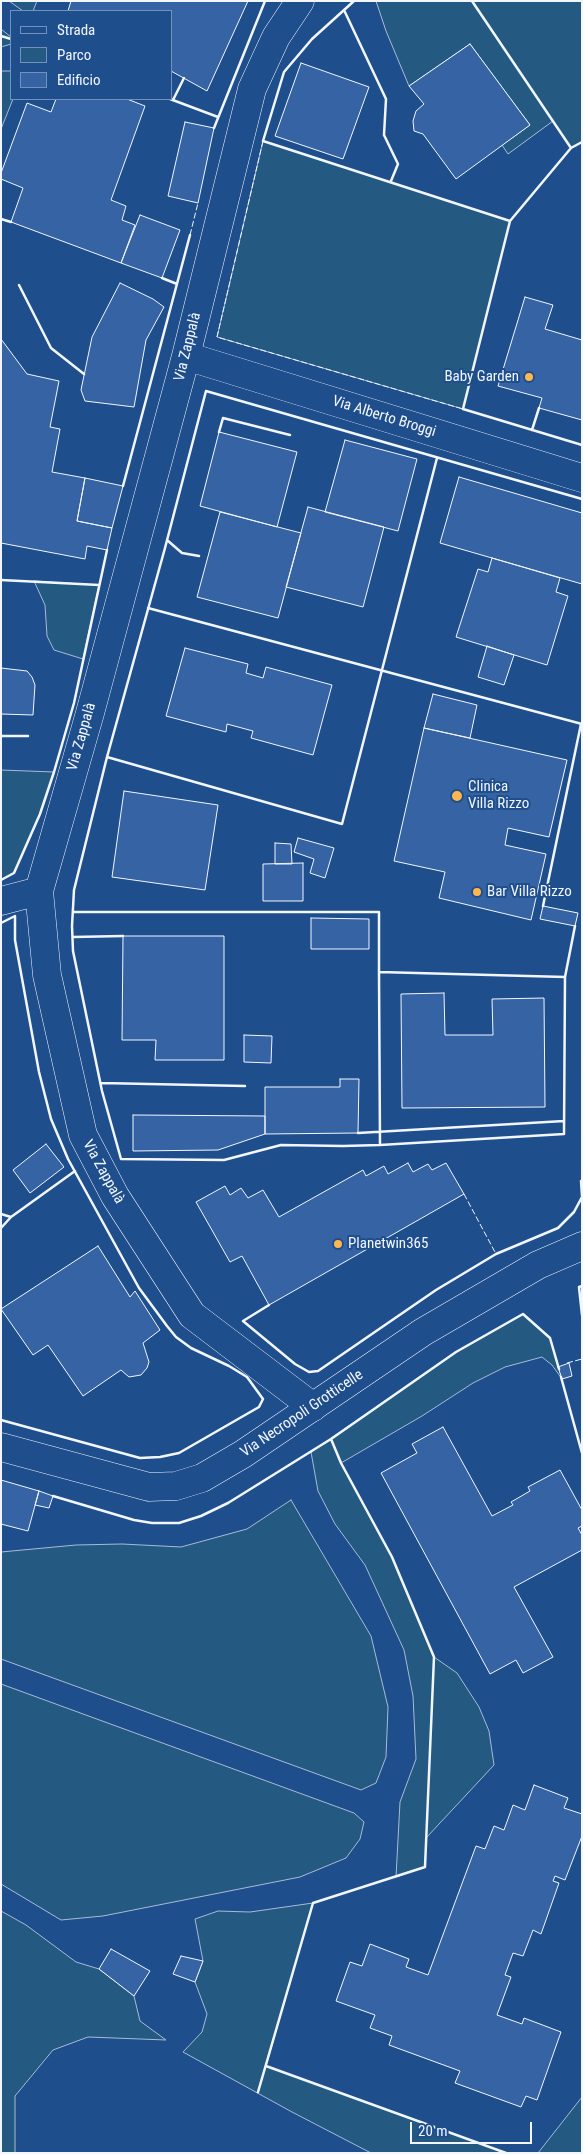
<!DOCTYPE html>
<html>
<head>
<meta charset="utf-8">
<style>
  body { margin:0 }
  #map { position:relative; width:583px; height:2154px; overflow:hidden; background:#1f4e8c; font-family:"Roboto Condensed",sans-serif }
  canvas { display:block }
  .frame { position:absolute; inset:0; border:2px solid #f2f6ff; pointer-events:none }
  .legend { position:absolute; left:10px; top:10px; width:162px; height:90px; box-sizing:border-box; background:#1f4e8c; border:1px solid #7391ba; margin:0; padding:6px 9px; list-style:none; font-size:15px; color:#f2f6ff }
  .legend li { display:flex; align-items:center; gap:10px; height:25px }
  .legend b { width:25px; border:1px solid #7391ba }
  .scale { position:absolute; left:410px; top:2122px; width:122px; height:22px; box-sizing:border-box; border:2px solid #f2f6ff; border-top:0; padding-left:6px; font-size:15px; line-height:18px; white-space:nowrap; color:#f2f6ff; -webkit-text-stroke:4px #1f4e8c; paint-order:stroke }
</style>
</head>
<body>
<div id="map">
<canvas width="583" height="2154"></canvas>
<div class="frame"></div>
<ul class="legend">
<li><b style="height:6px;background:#1f4e8c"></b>Strada</li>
<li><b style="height:14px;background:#245a82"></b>Parco</li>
<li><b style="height:14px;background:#3563a3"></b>Edificio</li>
</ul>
<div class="scale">20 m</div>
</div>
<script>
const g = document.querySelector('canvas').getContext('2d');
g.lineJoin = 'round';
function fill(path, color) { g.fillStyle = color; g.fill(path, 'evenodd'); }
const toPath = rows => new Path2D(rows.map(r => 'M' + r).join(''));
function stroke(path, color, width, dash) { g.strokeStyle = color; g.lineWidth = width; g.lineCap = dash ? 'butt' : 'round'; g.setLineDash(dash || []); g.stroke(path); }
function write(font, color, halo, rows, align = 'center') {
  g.font = font + ' "Roboto Condensed",sans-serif'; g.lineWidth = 4; g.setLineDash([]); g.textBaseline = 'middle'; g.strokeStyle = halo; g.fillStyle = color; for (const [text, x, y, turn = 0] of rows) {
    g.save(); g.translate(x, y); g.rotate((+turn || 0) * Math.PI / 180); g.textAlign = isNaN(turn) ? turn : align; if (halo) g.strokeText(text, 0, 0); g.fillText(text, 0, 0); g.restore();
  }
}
const green = toPath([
  [9,1,37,1,33,11,23,11,9,1],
  [376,1,582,1,582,142,571,148,553,121,508,154,502,145,530,125,470,44,409,86,386,31,376,1],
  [1,29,11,37,11,44,1,47,1,29],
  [1,71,11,71,11,99,13,99,1,129,1,71],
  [263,141,510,221,463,409,217,337,263,141],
  [34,581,99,585,83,659,54,650,47,636,45,605,34,581],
  [1,770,54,772,40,814,14,873,1,880,1,770],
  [523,1314,550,1338,562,1379,552,1365,542,1357,505,1367,473,1383,422,1416,341,1463,392,1557,434,1657,457,1673,479,1707,489,1731,494,1765,426,1838,425,1867,396,1877,400,1802,416,1759,413,1696,404,1650,365,1565,335,1524,318,1491,311,1452,456,1352,523,1314],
  [291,1500,371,1636,388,1707,386,1757,376,1783,361,1790,1,1659,1,1552,76,1545,122,1544,181,1547,247,1529,291,1500],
  [1,1684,354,1813,364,1822,360,1839,346,1858,300,1877,103,1916,61,1920,1,1884,1,1684],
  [313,1903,266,2066,506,2153,371,2153,292,2112,183,2052,202,2032,207,2014,195,1982,203,1961,195,1919,218,1911,250,1912,313,1903],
  [1,1911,26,1925,76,1962,99,1969,134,1996,140,2021,166,2040,88,2037,53,2050,15,2096,15,2153,1,2153,1,1911],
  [582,2097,582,2153,538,2153,582,2097]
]);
const building = toPath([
  [71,1,248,1,207,91,171,71,171,11,68,11,71,1],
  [470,44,530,125,456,179,423,134,414,131,413,121,416,111,424,104,409,86,470,44],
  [301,63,369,87,343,159,275,136,301,63],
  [56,99,127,99,145,106,111,200,126,206,122,220,135,225,121,263,11,222,23,188,1,179,1,173,27,103,51,112,56,99],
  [185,122,214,128,198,203,168,196,185,122],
  [140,215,180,230,162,278,121,263,140,215],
  [120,283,153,299,164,307,146,340,134,407,85,401,81,390,92,337,120,283],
  [525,297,553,305,545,329,582,340,582,420,539,408,542,398,498,386,525,297],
  [1,339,27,374,59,381,50,427,60,429,52,472,85,478,77,521,112,528,107,550,87,546,85,559,1,543,1,339],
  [219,432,297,452,277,527,200,506,219,432],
  [345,440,417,459,398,531,325,512,345,440],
  [459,477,582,513,582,584,440,543,459,477],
  [85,478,123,486,112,528,77,521,85,478],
  [308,507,384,527,363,607,286,587,308,507],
  [220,512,301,533,278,618,197,597,220,512],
  [492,558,560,578,556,592,568,596,547,665,456,637,478,569,488,572,492,558],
  [487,646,514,655,504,685,478,677,487,646],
  [185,648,248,664,246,673,263,678,266,667,332,685,313,755,251,738,253,731,227,724,226,732,166,716,185,648],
  [1,668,27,671,32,677,35,685,33,715,1,714,1,668],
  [433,694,477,705,470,738,424,728,433,694],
  [424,728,567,760,549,837,508,828,505,845,546,854,531,920,439,898,445,872,394,861,424,728],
  [124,791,218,805,205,890,112,877,124,791],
  [298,838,334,848,325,878,310,873,314,859,294,852,298,838],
  [275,843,291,844,292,864,275,864,275,843],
  [303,863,303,901,263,901,263,864,303,863],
  [543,906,578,913,575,926,540,919,543,906],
  [311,918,369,919,369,949,311,949,311,918],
  [123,936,224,936,224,1060,155,1060,156,1040,122,1040,123,936],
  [444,993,445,1035,493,1035,492,999,544,998,545,1107,402,1108,401,994,444,993],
  [244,1035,272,1036,271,1063,244,1062,244,1035],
  [340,1079,359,1079,358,1133,265,1134,265,1087,340,1087,340,1079],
  [133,1115,265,1116,265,1134,218,1150,133,1151,133,1115],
  [46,1144,64,1167,30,1193,13,1170,46,1144],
  [408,1163,413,1172,428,1164,432,1170,446,1163,464,1194,269,1305,242,1256,230,1262,196,1202,225,1186,230,1195,241,1188,248,1198,263,1190,279,1217,363,1170,366,1176,384,1166,388,1174,408,1163],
  [98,1246,130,1297,135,1291,160,1330,143,1343,149,1362,147,1368,141,1375,129,1377,121,1370,83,1396,48,1345,33,1355,1,1309,98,1246],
  [569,1363,572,1376,562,1379,558,1367,569,1363],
  [443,1427,492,1516,513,1505,511,1502,530,1491,528,1487,560,1470,582,1510,582,1526,578,1528,582,1535,582,1550,514,1587,553,1657,523,1673,516,1660,490,1674,381,1473,417,1453,412,1444,443,1427],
  [1,1480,39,1491,28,1531,1,1524,1,1480],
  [39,1491,53,1496,49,1508,35,1505,39,1491],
  [534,1785,568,1798,564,1808,582,1814,582,1836,565,1880,555,1876,553,1881,559,1883,541,1934,533,1930,523,1956,513,1953,505,1975,511,1977,497,2015,522,2024,524,2018,561,2032,537,2100,526,2096,521,2107,455,2083,460,2071,389,2045,392,2036,370,2028,375,2015,336,2001,350,1962,362,1966,370,1944,409,1959,406,1967,428,1975,476,1846,485,1849,494,1826,504,1830,513,1805,525,1810,534,1785],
  [111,1949,150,1971,134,1996,99,1969,111,1949],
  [181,1956,203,1961,195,1982,173,1974,181,1956]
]);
const street = toPath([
  [300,1,276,37,252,89,186,356,90,713,39,891,47,975,83,1135,115,1196,192,1315,313,1407],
  [186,356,582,478],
  [1,901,39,891]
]);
const secondary = toPath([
  [1,1447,149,1487,176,1486,202,1478,243,1454,423,1332,538,1265,582,1246]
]);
const fence = toPath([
  [263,141,217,337,463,409],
  [190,235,198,203],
  [464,1194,496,1254],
  [567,1363,582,1359]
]);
const wall = toPath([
  [354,1,312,39,284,72,263,141,510,221,463,409,582,445],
  [472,1,571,148],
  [344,10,386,99,384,135,398,164,391,181],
  [1,36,11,39],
  [170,99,218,117],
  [173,100,184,78],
  [214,128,265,1],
  [1,219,11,222],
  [510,221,571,148,582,142],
  [162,278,177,284],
  [19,285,51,348,84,374],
  [532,430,539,408],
  [219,432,223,418,290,435],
  [123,486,190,235],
  [167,540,182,553,199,556],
  [1,580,99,585],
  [148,608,582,724],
  [1,736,28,736],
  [107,757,342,824,437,458],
  [1,880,14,873,40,814,54,772,74,703,107,550],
  [543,906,581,724],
  [73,912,379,912,379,972],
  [1,923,15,916,15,940,39,1072,51,1119,68,1159,139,1288,167,1326,176,1337,191,1348,229,1366,247,1377,263,1399,259,1407,179,1453,160,1457,140,1458,1,1420],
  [73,937,123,936],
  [565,977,575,926],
  [101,1083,245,1086],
  [358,1133,564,1121],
  [380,1145,379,972,565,977,564,1134,380,1145,343,1146,281,1145,224,1160,121,1159,102,1091,73,951,72,926,74,890,107,757,165,548,206,391,582,499],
  [581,1181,582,1196],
  [1,1214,11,1217],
  [1,1228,11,1217,75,1171],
  [582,1286,579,1287,582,1315],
  [269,1305,243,1321,295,1364,309,1372,318,1371,436,1290,496,1254,558,1228,574,1212,582,1197],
  [561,1377,582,1453],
  [53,1496,134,1520,152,1523,179,1523,201,1516,228,1503,331,1439,456,1352,523,1314,550,1338,559,1369],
  [266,2066,506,2153],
  [258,2092,313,1903,425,1867,434,1657,392,1557,341,1463,331,1439]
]);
const markers = [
  [529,377,5,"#ffb74d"],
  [457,796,6,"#ffb74d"],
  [477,892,5,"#ffb74d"],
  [338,1244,5,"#ffb74d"]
];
const streetNames = [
  ["Via Zappalà",188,347,-76],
  ["Via Alberto Broggi",384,417,17],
  ["Via Zappalà",82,737,-74],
  ["Via Zappalà",103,1172,61],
  ["Via Necropoli Grotticelle",302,1414,-34]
];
const poiNames = [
  ["Baby Garden",519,377,"right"],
  ["Clinica",468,787],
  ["Villa Rizzo",468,804],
  ["Bar Villa Rizzo",487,892],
  ["Planetwin365",348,1244]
];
fill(green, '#245a82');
stroke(green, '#a8bbd7', 1);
fill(building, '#3563a3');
stroke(building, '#f2f6ff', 1);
stroke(street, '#f2f6ff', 29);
stroke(secondary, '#f2f6ff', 29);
stroke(street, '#1f4e8c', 28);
stroke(secondary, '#1f4e8c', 28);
stroke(fence, '#f2f6ff', 1, [6, 2.5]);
stroke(wall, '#f2f6ff', 2.5);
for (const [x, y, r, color] of markers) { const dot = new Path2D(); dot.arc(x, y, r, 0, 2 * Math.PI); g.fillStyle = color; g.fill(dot); stroke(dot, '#1f4e8c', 2); }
write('15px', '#f2f6ff', '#1f4e8c', streetNames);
write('15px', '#f2f6ff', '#1f4e8c', poiNames, 'left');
</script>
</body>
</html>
